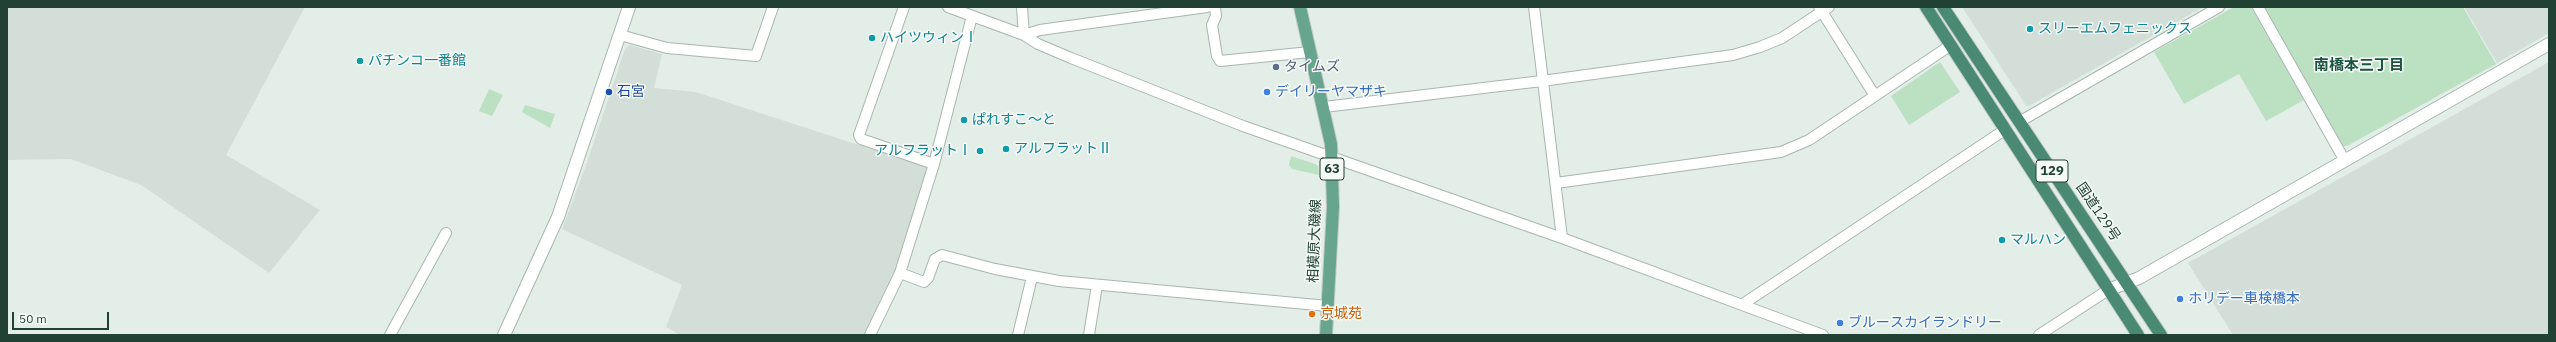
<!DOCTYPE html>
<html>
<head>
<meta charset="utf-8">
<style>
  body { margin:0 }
  #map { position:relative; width:2556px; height:342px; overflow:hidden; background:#e4eee8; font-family:"IBM Plex Sans",sans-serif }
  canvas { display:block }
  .frame { position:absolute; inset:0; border:8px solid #224135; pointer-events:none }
  .scale { position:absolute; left:12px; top:312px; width:97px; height:18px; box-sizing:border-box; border:2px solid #224135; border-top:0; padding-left:5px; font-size:12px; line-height:14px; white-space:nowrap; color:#224135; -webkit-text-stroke:3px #f5faf7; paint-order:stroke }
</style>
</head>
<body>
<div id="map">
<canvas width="2556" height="342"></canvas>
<div class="frame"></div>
<div class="scale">50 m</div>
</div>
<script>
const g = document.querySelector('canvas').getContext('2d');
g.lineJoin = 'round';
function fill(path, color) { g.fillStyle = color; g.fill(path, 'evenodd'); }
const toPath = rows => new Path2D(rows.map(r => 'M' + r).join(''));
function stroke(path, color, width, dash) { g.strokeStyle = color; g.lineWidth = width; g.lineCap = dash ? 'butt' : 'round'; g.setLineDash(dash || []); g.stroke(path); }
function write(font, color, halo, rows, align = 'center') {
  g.font = font + ' "IBM Plex Sans","Noto Sans JP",sans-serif'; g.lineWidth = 3; g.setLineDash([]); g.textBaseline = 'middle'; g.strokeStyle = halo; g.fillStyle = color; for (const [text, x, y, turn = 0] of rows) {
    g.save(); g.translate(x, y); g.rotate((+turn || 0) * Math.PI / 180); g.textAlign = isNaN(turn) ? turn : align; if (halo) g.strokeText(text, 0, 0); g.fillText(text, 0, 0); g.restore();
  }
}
const built = toPath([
  [7,7,305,7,226,155,320,210,269,273,141,185,71,159,7,160],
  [1962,7,2203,7,2027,107],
  [2464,7,2549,7,2549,33,2497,63],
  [630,45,662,54,654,88,696,92,929,168,897,273,864,335,680,335,666,327,682,285,562,229,585,168,625,49],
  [2549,62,2549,335,2233,335,2188,263]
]);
const green = toPath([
  [2234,7,2251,7,2304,100,2266,121,2239,74,2184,104,2154,52],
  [2265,7,2463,7,2496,64,2347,146,2342,146],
  [1940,62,1960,92,1909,125,1891,96],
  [489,89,503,95,492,116,479,111],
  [525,105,555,114,550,128,522,112],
  [1291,156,1315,164,1318,166,1319,175,1292,169,1289,165]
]);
const minor = toPath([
  [904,7,859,135,861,139,934,164],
  [948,7,1024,35,1038,44,1071,58,1243,126,1562,238,1823,335],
  [1022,7,1024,35,1040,30,1207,7],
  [1215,7,1216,16,1212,25,1217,56,1220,61,1310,52],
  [1534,7,1562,238],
  [1819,7,1875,96],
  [2258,7,2345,161],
  [620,35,667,48,756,56,773,7],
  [1324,107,1542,81,1733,55,1760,47,1782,38,1829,7],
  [2019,122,2219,7],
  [1556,183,1781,152,1809,140,1951,45],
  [900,273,924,282,928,278,935,259,942,255,995,269,1059,281,1328,306],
  [1743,304,2006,129],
  [390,335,446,233],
  [870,335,900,273,934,164,972,16],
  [1018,335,1032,277],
  [1089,335,1097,285],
  [2039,335,2108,290]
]);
const tertiary = toPath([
  [2108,290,2139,278,2549,44],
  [504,335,558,217,629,7]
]);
const primary = toPath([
  [1300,7,1331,144,1333,207,1326,335]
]);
const trunk = toPath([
  [1926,7,2138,335],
  [1943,7,2161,335]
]);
const markers = [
  [2030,29,4,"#0f9aa8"],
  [872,38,4,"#0f9aa8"],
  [360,61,4,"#0f9aa8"],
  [1276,67,4,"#5c6f8a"],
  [609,92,4,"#1a4fb4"],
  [1267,92,4,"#3f7fe0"],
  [964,120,4,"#0f9aa8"],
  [1006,149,4,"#0f9aa8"],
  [980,151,4,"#0f9aa8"],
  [2002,240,4,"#0f9aa8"],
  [2180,299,4,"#3f7fe0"],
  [1312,314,4,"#e8710a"],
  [1840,323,4,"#3f7fe0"]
];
const shields = [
  [1332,169,24],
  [2052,171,32]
];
const shieldNames = [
  ["63",1332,169],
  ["129",2052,171]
];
const cultureNames = [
  ["スリーエムフェニックス",2038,29],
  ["ハイツウィンⅠ",880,38],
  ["パチンコ一番館",368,61],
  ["ぱれすこ～と",972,120],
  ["アルフラットⅡ",1014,149],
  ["アルフラットⅠ",972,151,"right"],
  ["マルハン",2010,240]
];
const serviceNames = [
  ["タイムズ",1284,67]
];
const transitNames = [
  ["石宮",617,92]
];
const shopNames = [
  ["デイリーヤマザキ",1275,92],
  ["ホリデー車検橋本",2188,299],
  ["ブルースカイランドリー",1848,323]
];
const streetNames = [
  ["国道129号",2098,212,56],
  ["相模原大磯線",1315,241,-88]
];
const foodNames = [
  ["京城苑",1320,314]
];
const neighbourhoodNames = [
  ["南橋本三丁目",2359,66]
];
fill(built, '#d2ded7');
fill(green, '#bce0c2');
stroke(minor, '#a6b7af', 12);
stroke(tertiary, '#a6b7af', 14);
stroke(primary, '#c1cac6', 14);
stroke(trunk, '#c1cac6', 14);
stroke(minor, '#fff', 10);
stroke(tertiary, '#fff', 12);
stroke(primary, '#67a58e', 12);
stroke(trunk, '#4a8a74', 12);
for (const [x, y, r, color] of markers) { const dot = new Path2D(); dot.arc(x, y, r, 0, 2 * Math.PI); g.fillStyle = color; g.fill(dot); stroke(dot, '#f5faf7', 1.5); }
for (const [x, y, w] of shields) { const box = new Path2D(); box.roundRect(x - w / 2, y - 11, w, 22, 3); g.fillStyle = '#f5faf7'; g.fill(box); stroke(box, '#224135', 1); }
write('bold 13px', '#224135', null, shieldNames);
write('14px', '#0d838f', '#f5faf7', cultureNames, 'left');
write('14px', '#4e5e75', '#f5faf7', serviceNames, 'left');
write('14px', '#164399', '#f5faf7', transitNames, 'left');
write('14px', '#366cbe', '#f5faf7', shopNames, 'left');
write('14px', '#224135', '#f5faf7', streetNames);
write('14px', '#c56008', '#f5faf7', foodNames, 'left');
write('bold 15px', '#1d5440', '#f5faf7', neighbourhoodNames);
</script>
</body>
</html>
